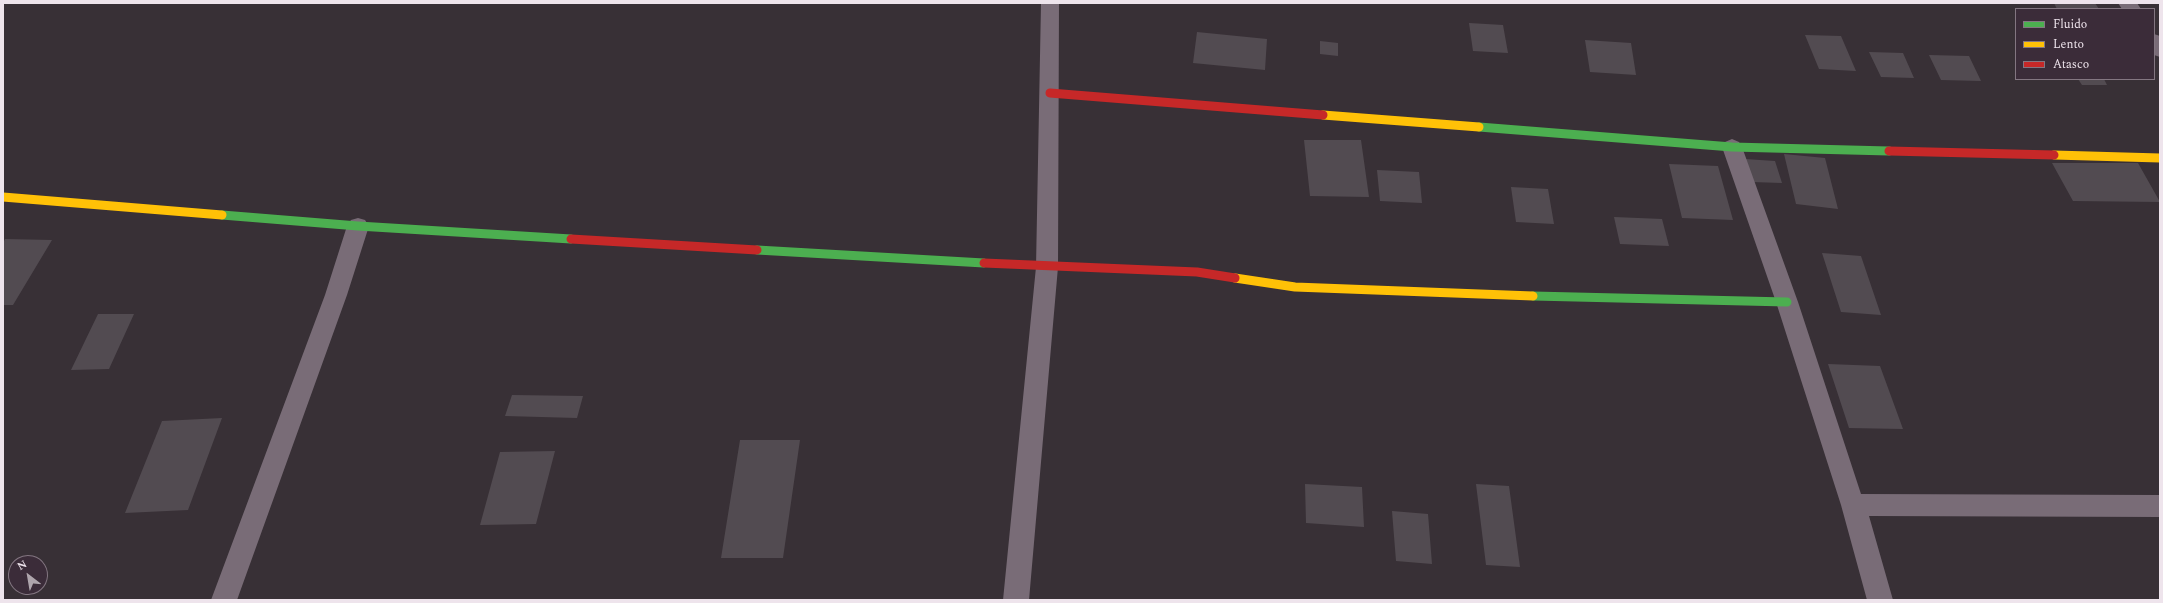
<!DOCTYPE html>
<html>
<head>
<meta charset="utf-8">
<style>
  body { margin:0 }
  #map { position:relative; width:2163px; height:603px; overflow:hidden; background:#383036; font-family:Spectral,serif }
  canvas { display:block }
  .frame { position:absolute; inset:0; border:4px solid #eee4ec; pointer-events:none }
  .legend { position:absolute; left:2015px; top:8px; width:140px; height:72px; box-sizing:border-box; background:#3b2c39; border:1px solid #837681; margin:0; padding:5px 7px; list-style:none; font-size:12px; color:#eee4ec }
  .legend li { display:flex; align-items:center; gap:8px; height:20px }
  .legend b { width:20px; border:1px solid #837681 }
  .north { position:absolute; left:8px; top:555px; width:40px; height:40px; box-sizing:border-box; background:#3b2c39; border:1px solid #837681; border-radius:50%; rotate:329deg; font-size:11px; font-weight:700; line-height:16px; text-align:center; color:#eee4ec }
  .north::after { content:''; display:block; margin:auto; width:14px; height:18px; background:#aea5ac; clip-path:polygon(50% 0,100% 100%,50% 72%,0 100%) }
</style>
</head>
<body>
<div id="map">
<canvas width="2163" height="603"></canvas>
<div class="frame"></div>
<ul class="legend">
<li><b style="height:5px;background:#4caf50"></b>Fluido</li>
<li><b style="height:5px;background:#ffc107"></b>Lento</li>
<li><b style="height:5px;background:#c62828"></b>Atasco</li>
</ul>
<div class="north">N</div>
</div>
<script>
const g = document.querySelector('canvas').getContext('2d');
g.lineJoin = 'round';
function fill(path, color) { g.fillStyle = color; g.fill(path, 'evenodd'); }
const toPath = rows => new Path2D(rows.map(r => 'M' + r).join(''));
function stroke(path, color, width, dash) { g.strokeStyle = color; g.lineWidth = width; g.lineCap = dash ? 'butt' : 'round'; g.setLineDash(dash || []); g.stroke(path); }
const building = toPath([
  [2054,3,2095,3,2099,9,2057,9],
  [1469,23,1503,25,1508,53,1473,51],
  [1197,32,1267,39,1265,70,1193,63],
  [1805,35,1841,36,1856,71,1819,69],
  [1585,40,1631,43,1636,75,1590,72],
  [1320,41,1338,43,1338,56,1320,54],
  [1869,52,1903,53,1914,78,1881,77],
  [1929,55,1969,56,1981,81,1941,80],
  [2078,79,2104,79,2107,85,2082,85],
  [1304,140,1361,140,1369,197,1310,196],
  [1784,154,1825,158,1838,209,1796,204],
  [1745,159,1775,161,1782,183,1752,182],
  [2052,163,2138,163,2160,202,2073,201],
  [1669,164,1718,166,1733,220,1682,218],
  [1377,170,1419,172,1422,203,1380,201],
  [1511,187,1548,189,1554,224,1516,222],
  [1614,217,1662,219,1669,246,1620,244],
  [5,239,52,240,13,305,3,305,3,243],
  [1822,253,1861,256,1881,315,1841,312],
  [98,314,134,314,109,369,71,370],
  [1828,364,1880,366,1903,429,1849,428],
  [512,395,583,396,577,418,505,416],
  [222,418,188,510,125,513,162,421],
  [740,440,800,440,783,558,721,558],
  [555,451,536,524,480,525,500,452],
  [1305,484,1362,487,1364,527,1306,523],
  [1476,484,1509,486,1520,567,1486,565],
  [1392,511,1428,514,1432,564,1396,561]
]);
const street = toPath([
  [1041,3,1059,3,1058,267,1029,600,1003,600,1036,267,1041,3],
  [2118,3,2137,3,2141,9,2122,9,2118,3],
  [2154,34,2160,36,2160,57,2154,55,2154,34],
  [1732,139,1739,142,1742,147,1798,302,1861,494,2160,495,2160,517,1869,516,1893,600,1867,600,1841,505,1776,302,1722,147,1725,142,1732,139],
  [358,218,365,220,369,226,347,295,237,600,211,600,325,295,347,226,351,220,358,218]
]);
const fast = toPath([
  [1479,127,1732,147,1889,151],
  [222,215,358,226,571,239],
  [757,250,984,263],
  [1533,296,1787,302]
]);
const slow = toPath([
  [1323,115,1479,127],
  [2054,155,2160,158],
  [3,197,222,215],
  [1235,278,1295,287,1533,296]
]);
const jam = toPath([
  [1050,93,1323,115],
  [1889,151,2054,155],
  [571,239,757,250],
  [984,263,1197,272,1235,278]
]);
fill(building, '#524b51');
fill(street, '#796c77');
stroke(fast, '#4caf50', 9);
stroke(slow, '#ffc107', 9);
stroke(jam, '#c62828', 9);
</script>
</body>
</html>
